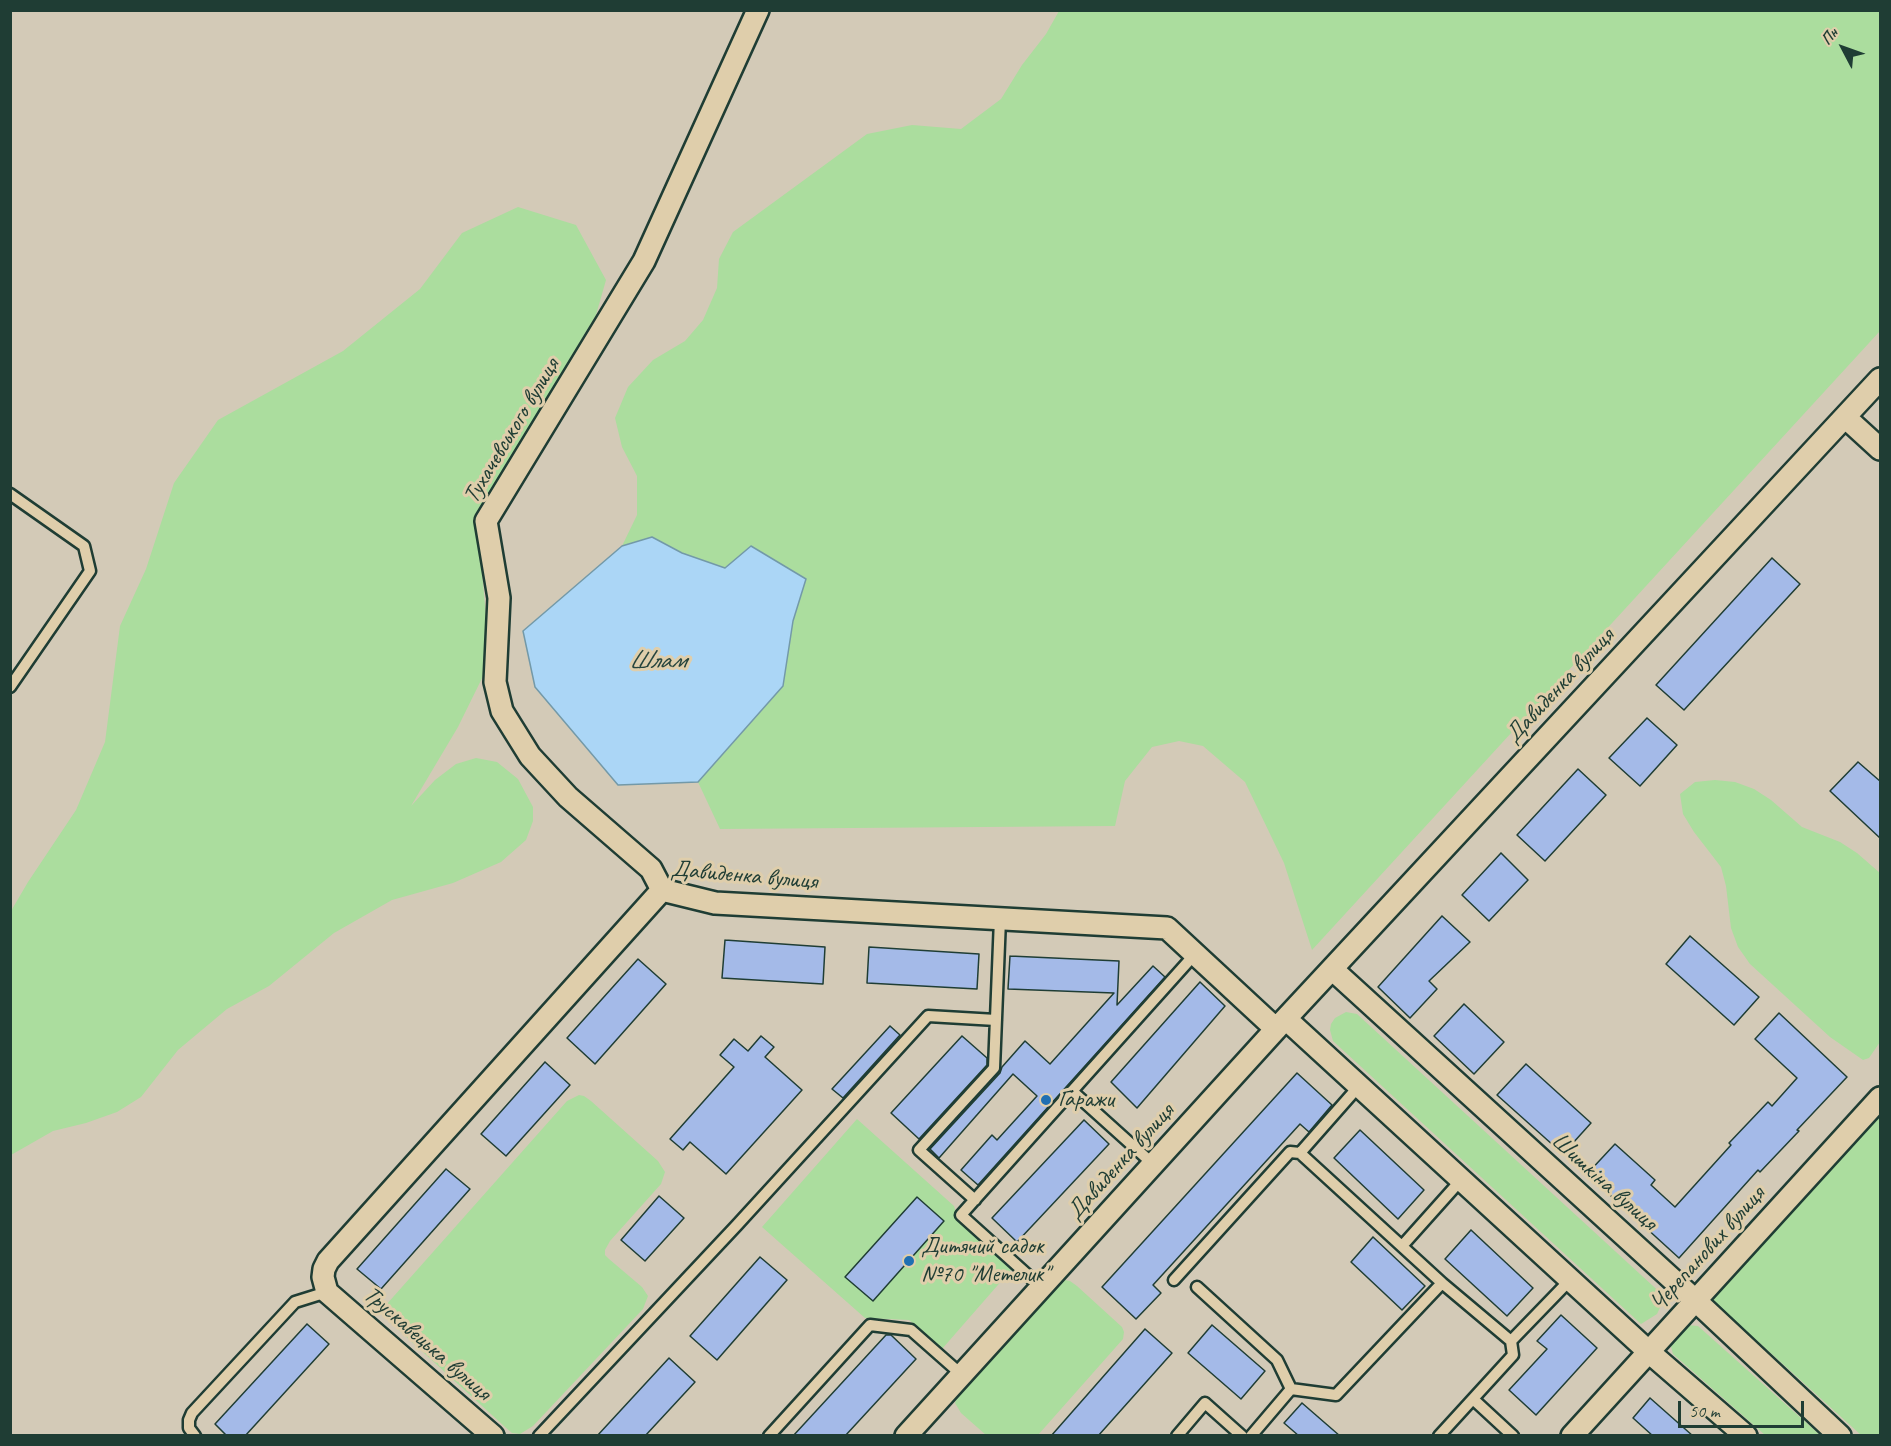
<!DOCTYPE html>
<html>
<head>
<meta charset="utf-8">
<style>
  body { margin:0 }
  #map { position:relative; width:1891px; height:1446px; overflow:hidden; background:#d3cab7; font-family:Caveat,sans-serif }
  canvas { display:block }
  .frame { position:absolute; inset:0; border:12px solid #1f3d34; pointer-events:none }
  .north { position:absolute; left:1813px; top:18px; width:60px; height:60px; -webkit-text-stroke:4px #dfceab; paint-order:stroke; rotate:311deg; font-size:16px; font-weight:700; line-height:24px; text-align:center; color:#1f3d34 }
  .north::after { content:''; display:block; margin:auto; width:21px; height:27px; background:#1f3d34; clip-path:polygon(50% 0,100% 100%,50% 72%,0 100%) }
  .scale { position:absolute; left:1678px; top:1401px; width:126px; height:27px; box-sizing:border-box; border:3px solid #1f3d34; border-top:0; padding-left:8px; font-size:18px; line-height:21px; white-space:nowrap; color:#1f3d34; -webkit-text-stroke:4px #dfceab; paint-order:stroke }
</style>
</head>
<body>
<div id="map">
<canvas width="1891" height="1446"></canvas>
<div class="frame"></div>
<div class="north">Пн</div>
<div class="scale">50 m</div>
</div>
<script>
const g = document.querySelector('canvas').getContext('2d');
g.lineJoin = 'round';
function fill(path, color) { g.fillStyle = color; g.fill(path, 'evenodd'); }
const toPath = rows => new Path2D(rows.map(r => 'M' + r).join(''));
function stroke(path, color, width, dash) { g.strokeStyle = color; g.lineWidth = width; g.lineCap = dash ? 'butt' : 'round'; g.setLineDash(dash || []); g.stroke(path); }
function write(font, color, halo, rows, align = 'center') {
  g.font = font + ' Caveat,sans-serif'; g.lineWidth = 6; g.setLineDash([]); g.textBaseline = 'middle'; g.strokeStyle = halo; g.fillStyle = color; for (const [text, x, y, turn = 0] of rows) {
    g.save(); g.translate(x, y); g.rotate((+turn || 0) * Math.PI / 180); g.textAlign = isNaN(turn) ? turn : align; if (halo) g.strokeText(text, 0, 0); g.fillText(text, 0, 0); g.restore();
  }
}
const green = toPath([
  [1059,11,1880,11,1880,331,1312,950,1284,863,1245,782,1203,746,1179,741,1152,747,1125,781,1115,826,720,829,698,782,783,686,793,621,805,579,725,568,682,553,652,537,622,546,637,515,637,476,622,447,615,418,628,387,653,360,685,341,703,320,717,288,719,259,733,232,867,134,912,125,961,129,1001,99,1022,65,1046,34],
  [518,207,576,225,606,280,596,315,477,514,490,662,458,727,411,806,435,780,456,764,476,758,497,762,518,779,533,807,533,821,526,840,501,862,453,883,392,900,334,933,269,986,227,1009,178,1050,141,1097,117,1112,86,1123,53,1131,11,1155,11,911,28,882,76,810,105,742,120,626,146,569,174,483,218,420,343,351,420,289,462,233],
  [1715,780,1735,782,1754,789,1771,800,1802,827,1840,842,1857,853,1880,873,1880,1042,1869,1058,1863,1060,1830,1037,1750,964,1738,947,1731,928,1726,886,1721,867,1694,832,1683,814,1680,794,1695,782],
  [1346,1012,1357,1014,1665,1297,1657,1314,1641,1324,1333,1041,1330,1030,1331,1024,1335,1018],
  [579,1095,584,1096,591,1101,658,1161,665,1172,661,1184,610,1241,605,1250,605,1255,609,1259,642,1287,648,1296,643,1309,533,1426,520,1434,512,1433,504,1426,390,1322,385,1312,386,1305,567,1101],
  [1880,1111,1880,1435,1861,1435,1710,1298],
  [857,1119,954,1206,958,1220,1011,1270,942,1349,909,1320,865,1318,762,1227],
  [1065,1280,1070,1281,1077,1286,1122,1327,1124,1332,1123,1339,1038,1435,986,1435,961,1413,955,1403,957,1397,1060,1282],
  [1686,1325,1698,1326,1820,1435,1765,1435,1673,1354,1670,1343]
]);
const water = toPath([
  [652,537,682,553,725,568,751,546,806,579,793,621,783,686,698,782,618,785,535,687,523,631,622,546,652,537]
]);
const building = toPath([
  [1772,558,1800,584,1684,710,1656,685,1772,558],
  [1647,718,1677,745,1640,786,1609,758,1647,718],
  [1858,762,1881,782,1881,839,1830,791,1858,762],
  [1578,769,1606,795,1545,861,1517,835,1578,769],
  [1501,853,1528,880,1489,921,1462,895,1501,853],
  [1442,916,1470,942,1429,981,1437,989,1410,1018,1378,987,1442,916],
  [1690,936,1759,997,1734,1025,1666,964,1690,936],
  [725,940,825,947,823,984,722,978,725,940],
  [869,947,979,954,977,989,867,983,869,947],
  [1010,956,1119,961,1117,1005,1153,966,1165,977,978,1185,961,1170,992,1135,997,1140,1037,1096,1013,1074,939,1158,930,1149,1000,1073,1002,1067,1025,1041,1050,1064,1114,993,1008,989,1010,956],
  [638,959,666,984,595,1064,567,1038,638,959],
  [1200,982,1225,1006,1137,1108,1111,1082,1200,982],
  [1464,1004,1504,1042,1474,1074,1434,1036,1464,1004],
  [1779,1013,1847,1077,1797,1130,1799,1131,1760,1172,1758,1170,1679,1258,1587,1174,1615,1144,1655,1180,1651,1185,1675,1207,1731,1145,1729,1143,1768,1102,1772,1106,1797,1078,1755,1039,1779,1013],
  [890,1026,900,1035,843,1098,832,1089,890,1026],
  [761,1036,774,1047,765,1057,802,1090,726,1174,690,1142,683,1150,670,1139,734,1067,720,1055,734,1039,748,1051,761,1036],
  [962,1036,987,1058,987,1065,919,1139,891,1113,962,1036],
  [545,1062,570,1085,506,1156,481,1134,545,1062],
  [1526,1064,1591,1123,1563,1154,1497,1095,1526,1064],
  [1297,1073,1332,1105,1309,1132,1300,1124,1153,1285,1161,1293,1136,1319,1102,1287,1297,1073],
  [1084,1120,1109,1144,1017,1242,992,1218,1084,1120],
  [1360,1130,1424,1190,1398,1219,1334,1158,1360,1130],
  [446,1169,470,1189,381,1289,357,1269,446,1169],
  [659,1196,684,1218,645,1261,621,1240,659,1196],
  [917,1197,944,1221,873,1301,845,1277,917,1197],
  [1471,1230,1533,1288,1507,1316,1445,1259,1471,1230],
  [1373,1237,1425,1286,1402,1310,1351,1262,1373,1237],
  [760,1257,787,1280,717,1360,690,1336,760,1257],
  [1561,1315,1597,1348,1536,1415,1509,1390,1547,1349,1537,1341,1561,1315],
  [307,1324,329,1344,245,1436,227,1436,215,1424,307,1324],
  [1212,1325,1265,1371,1241,1399,1188,1353,1212,1325],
  [1145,1329,1172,1353,1098,1436,1051,1436,1145,1329],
  [886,1335,891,1335,916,1359,845,1436,793,1436,886,1335],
  [669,1358,695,1382,645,1436,597,1436,669,1358],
  [1650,1398,1693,1436,1653,1436,1633,1418,1650,1398],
  [1302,1403,1340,1436,1299,1436,1284,1423,1302,1403]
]);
const service = toPath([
  [10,494,84,546,90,571,10,687],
  [1072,1091,1153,1164],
  [1300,1153,1359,1086],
  [975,1200,919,1150,994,1068,1000,919],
  [1402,1246,1461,1180],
  [1174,1280,1290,1152,1300,1153,1442,1283],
  [1041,1287,961,1215,1195,954],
  [1197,1287,1277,1360,1291,1389],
  [1473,1399,1513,1436],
  [195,1436,189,1428,189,1420,192,1413,295,1302,327,1292],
  [539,1436,737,1225,928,1016,996,1020],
  [769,1436,870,1325,911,1330,962,1375],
  [1177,1436,1205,1403,1242,1436],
  [1251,1436,1291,1389,1336,1395,1442,1283,1511,1341,1570,1280],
  [1439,1436,1513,1355,1511,1341]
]);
const minor = toPath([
  [1845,417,1880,449],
  [662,890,651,869,568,797,530,756,502,711,495,682,499,598,486,521,644,261,758,10],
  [662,890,715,903,1167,928,1276,1029],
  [1332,969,1695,1300,1840,1436],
  [1286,1019,1649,1352,1746,1436],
  [493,1436,327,1292,323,1277,324,1269,328,1261,662,890],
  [906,1436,1276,1029,1880,379],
  [1572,1436,1880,1098]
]);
const markers = [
  [1046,1100,6,"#1f6fb2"],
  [909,1261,6,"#1f6fb2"]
];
const streetNames = [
  ["Тухачевського вулиця",512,431,-59],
  ["Давиденка вулиця",1560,686,-47],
  ["Давиденка вулиця",744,876,5],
  ["Давиденка вулиця",1121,1162,-48],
  ["Шишкiна вулиця",1604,1182,42],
  ["Черепанових вулиця",1708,1249,-48],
  ["Трускавецька вулиця",427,1344,41]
];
const poiNames = [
  ["Гаражи",1058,1100],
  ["Дитячий садок",921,1247],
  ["№70 \"Метелик\"",921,1275]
];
const waterNames = [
  ["Шлам",657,661]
];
fill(green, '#abdd9e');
fill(water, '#abd6f6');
stroke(water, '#7399a8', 1.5);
fill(building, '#a4bae8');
stroke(building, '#1f3d34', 1.5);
stroke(service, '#1f3d34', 15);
stroke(minor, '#1f3d34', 26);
stroke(service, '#dfceab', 10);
stroke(minor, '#dfceab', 21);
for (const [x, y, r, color] of markers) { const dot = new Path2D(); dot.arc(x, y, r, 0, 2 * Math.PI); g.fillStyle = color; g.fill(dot); stroke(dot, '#dfceab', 2); }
write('24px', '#1f3d34', '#dfceab', streetNames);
write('24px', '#1f3d34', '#dfceab', poiNames, 'left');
write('italic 26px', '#26453e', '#dfceab', waterNames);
</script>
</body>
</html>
